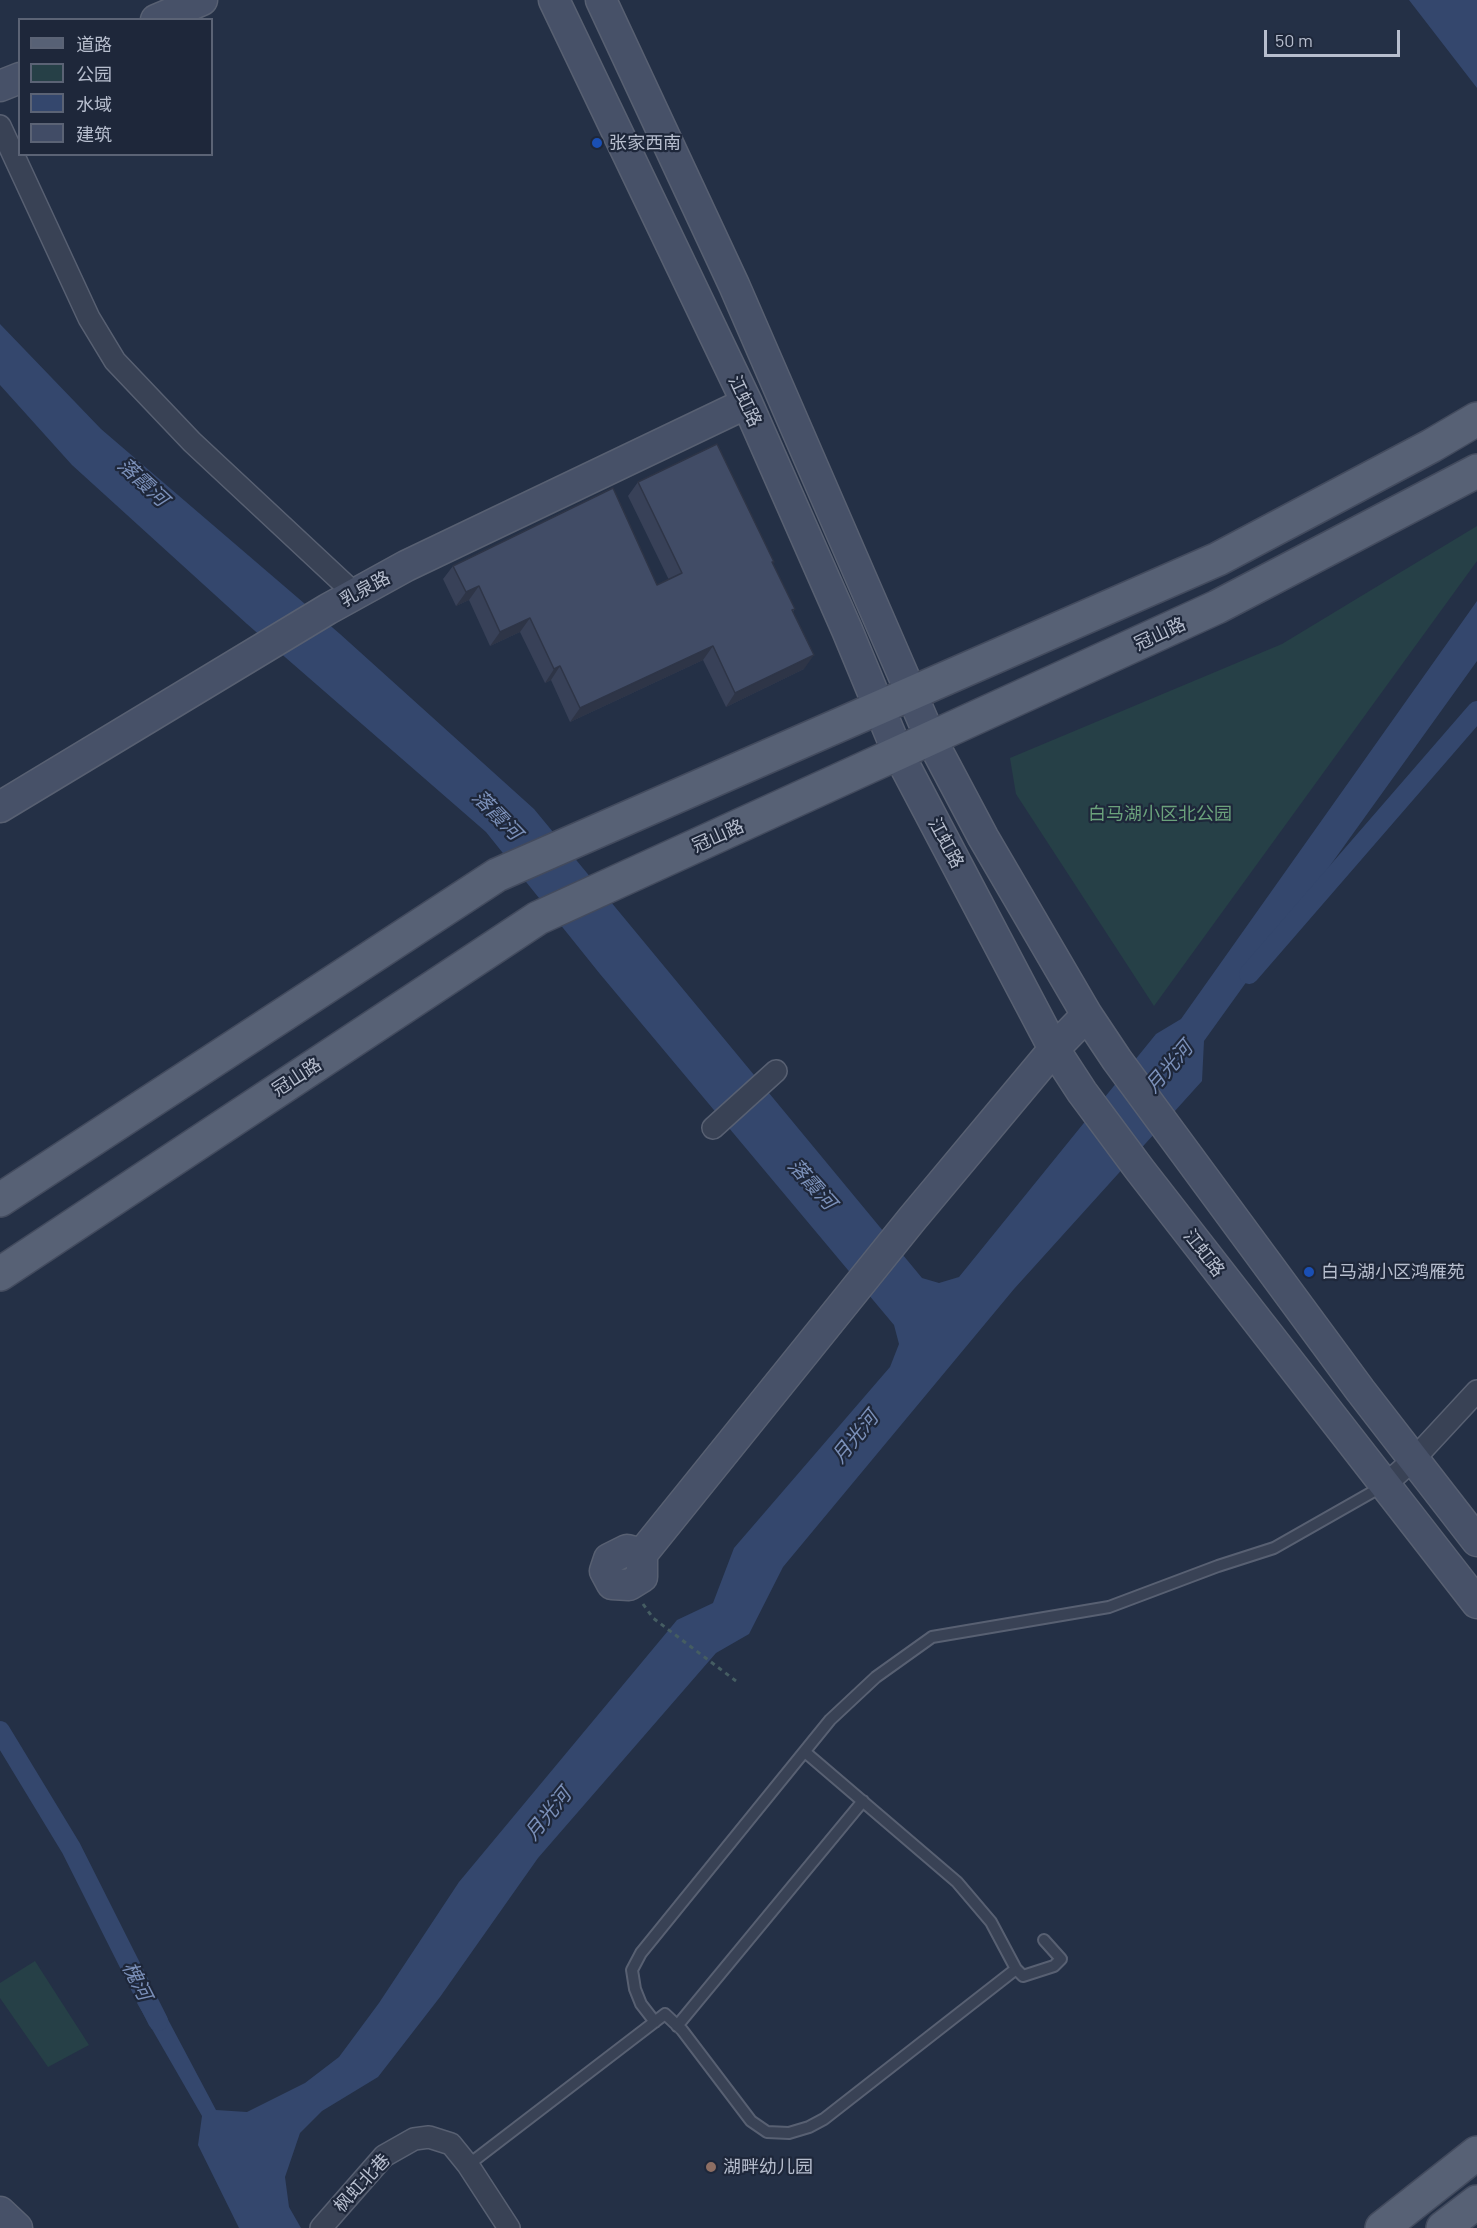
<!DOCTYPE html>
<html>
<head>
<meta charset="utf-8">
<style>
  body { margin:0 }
  #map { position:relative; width:1477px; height:2228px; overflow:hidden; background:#243046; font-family:Barlow,"Noto Sans SC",sans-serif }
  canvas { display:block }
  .legend { position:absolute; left:18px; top:18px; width:195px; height:138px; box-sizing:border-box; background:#1e273a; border:2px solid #5b6375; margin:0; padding:8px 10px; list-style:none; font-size:18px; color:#b7bece }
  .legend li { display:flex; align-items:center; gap:12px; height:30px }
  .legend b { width:30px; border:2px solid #5b6375 }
  .scale { position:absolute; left:1264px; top:30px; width:136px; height:27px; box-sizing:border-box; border:3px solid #b7bece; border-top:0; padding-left:8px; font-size:18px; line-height:21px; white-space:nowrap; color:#b7bece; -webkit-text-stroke:4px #1e273a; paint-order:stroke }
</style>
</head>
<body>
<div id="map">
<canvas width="1477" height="2228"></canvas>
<ul class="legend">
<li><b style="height:8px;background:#576175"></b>道路</li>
<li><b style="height:16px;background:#264047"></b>公园</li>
<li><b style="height:16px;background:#34476d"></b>水域</li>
<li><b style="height:16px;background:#414c66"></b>建筑</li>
</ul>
<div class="scale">50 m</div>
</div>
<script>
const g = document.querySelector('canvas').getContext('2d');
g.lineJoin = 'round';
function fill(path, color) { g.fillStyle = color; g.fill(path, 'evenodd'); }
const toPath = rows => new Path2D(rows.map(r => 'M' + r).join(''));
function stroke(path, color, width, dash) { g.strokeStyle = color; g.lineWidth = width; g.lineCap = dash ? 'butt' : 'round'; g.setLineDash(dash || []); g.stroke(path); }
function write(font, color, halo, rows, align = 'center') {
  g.font = font + ' Barlow,"Noto Sans SC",sans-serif'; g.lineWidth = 4.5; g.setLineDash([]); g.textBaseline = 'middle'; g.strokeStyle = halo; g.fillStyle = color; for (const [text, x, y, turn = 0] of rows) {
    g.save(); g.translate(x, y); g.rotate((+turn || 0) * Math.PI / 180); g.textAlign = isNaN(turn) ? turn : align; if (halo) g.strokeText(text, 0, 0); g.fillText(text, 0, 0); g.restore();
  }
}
const green = toPath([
  [1477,526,1477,561,1154,1006,1016,794,1010,758,1282,644],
  [35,1961,89,2045,48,2067,0,1998,0,1983]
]);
const water = toPath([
  [1409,0,1477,0,1477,88],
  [0,324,101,429,340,634,534,809,922,1278,939,1283,959,1277,1156,1034,1181,1019,1477,601,1477,661,1204,1041,1202,1081,1014,1289,783,1567,749,1634,716,1653,538,1858,440,1997,378,2077,322,2111,300,2133,285,2177,289,2207,301,2228,239,2228,198,2145,202,2116,137,2003,155,1995,216,2110,247,2112,305,2083,339,2057,379,2003,459,1882,677,1620,713,1603,734,1548,890,1367,899,1344,894,1325,600,974,486,832,247,624,72,465,0,385]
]);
const canal = toPath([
  [1249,974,1477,711],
  [0,1731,71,1848,158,2021]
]);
const path = toPath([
  [643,1604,653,1618,736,1681]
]);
const lane = toPath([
  [805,1752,957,1882,991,1922,1016,1969],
  [655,2022,641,2004,635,1989,632,1970,641,1953,830,1720,876,1677,932,1637,1109,1607,1218,1566,1274,1548,1383,1486],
  [677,2026,863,1801],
  [468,2165,665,2014,682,2030,751,2121,767,2132,789,2133,809,2127,824,2119,1016,1969,1023,1976,1054,1966,1061,1959,1044,1940]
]);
const street = toPath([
  [0,126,89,318,115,361,192,442,355,594],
  [713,1128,776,1071],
  [1385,1485,1414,1459,1477,1391],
  [321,2228,384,2156,414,2139,429,2137,451,2144,468,2165,509,2228]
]);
const secondary = toPath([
  [554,0,747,403,847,630,898,753,1054,1049,1082,1092,1140,1170,1477,1603],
  [601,0,734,285,931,739,983,837,1087,1015,1117,1060,1360,1390,1477,1541],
  [156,20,202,0],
  [0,86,20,78],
  [0,807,328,609,406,566,747,403],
  [642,1554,642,1577,629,1585,612,1584,605,1571,609,1559,627,1550,642,1554,912,1219,1054,1049,1087,1015],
  [0,2212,17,2228]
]);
const primary = toPath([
  [0,1200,497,875,1218,559,1431,446,1477,419],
  [0,1274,538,918,1217,607,1477,471],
  [1382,2228,1477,2153],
  [1443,2228,1477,2202]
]);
const wall = toPath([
  [638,482,773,564,795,609,793,612,804,669,726,707,703,660,570,722,551,680,545,683,520,632,490,646,469,600,456,606,443,579,453,566,657,585,669,580,628,496]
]);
const shadedWall = toPath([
  [479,586,469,600,456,606,466,592],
  [530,618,520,632,490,646,500,632],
  [713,646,703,660,570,722,580,708],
  [814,655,804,669,726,707,735,693],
  [560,666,551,680,545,683,554,669]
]);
const building = toPath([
  [717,444,774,562,772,562,795,609,792,610,814,655,735,693,713,646,580,708,560,666,554,669,530,618,500,632,479,586,466,592,453,566,613,488,657,585,682,573,638,482,717,444]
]);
const markers = [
  [597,143,6,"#1a4fb4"],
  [1309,1272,6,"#1a4fb4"],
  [711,2167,6,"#8d6e63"]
];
const poiNames = [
  ["张家西南",609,143],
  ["白马湖小区鸿雁苑",1321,1272],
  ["湖畔幼儿园",723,2167]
];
const streetNames = [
  ["江虹路",745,401,65],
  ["乳泉路",365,589,-29],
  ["冠山路",1160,634,-25],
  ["冠山路",718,836,-24],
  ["江虹路",946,843,62],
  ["冠山路",297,1077,-33],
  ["江虹路",1204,1253,52],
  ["枫虹北巷",362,2183,-47]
];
const parkNames = [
  ["白马湖小区北公园",1160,814]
];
const waterNames = [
  ["落霞河",143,482,43],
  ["落霞河",497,815,46],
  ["月光河",1169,1067,-49],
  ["落霞河",812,1184,48],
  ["月光河",855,1437,-51],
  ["月光河",548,1814,-51],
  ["槐河",137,1981,63]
];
fill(green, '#264047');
fill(water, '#34476d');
stroke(canal, '#34476d', 20);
stroke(lane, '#586072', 14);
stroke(street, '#586072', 24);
stroke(secondary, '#586072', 33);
stroke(primary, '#434b5e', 36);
stroke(path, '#455d62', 3, [4.5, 4.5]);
stroke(lane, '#394255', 10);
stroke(street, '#394255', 21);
stroke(secondary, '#475168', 30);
stroke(primary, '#576175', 33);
fill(wall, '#384158');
fill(shadedWall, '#2e3547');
fill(building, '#414c66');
stroke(building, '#2e3547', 1.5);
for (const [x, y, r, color] of markers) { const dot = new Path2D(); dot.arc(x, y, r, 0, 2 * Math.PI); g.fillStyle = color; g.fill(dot); stroke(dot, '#1e273a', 2); }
write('18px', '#b7bece', '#1e273a', poiNames, 'left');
write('18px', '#b7bece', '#1e273a', streetNames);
write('18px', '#6ba27c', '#1e273a', parkNames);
write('italic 20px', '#7b90b9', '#1e273a', waterNames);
</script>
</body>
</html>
